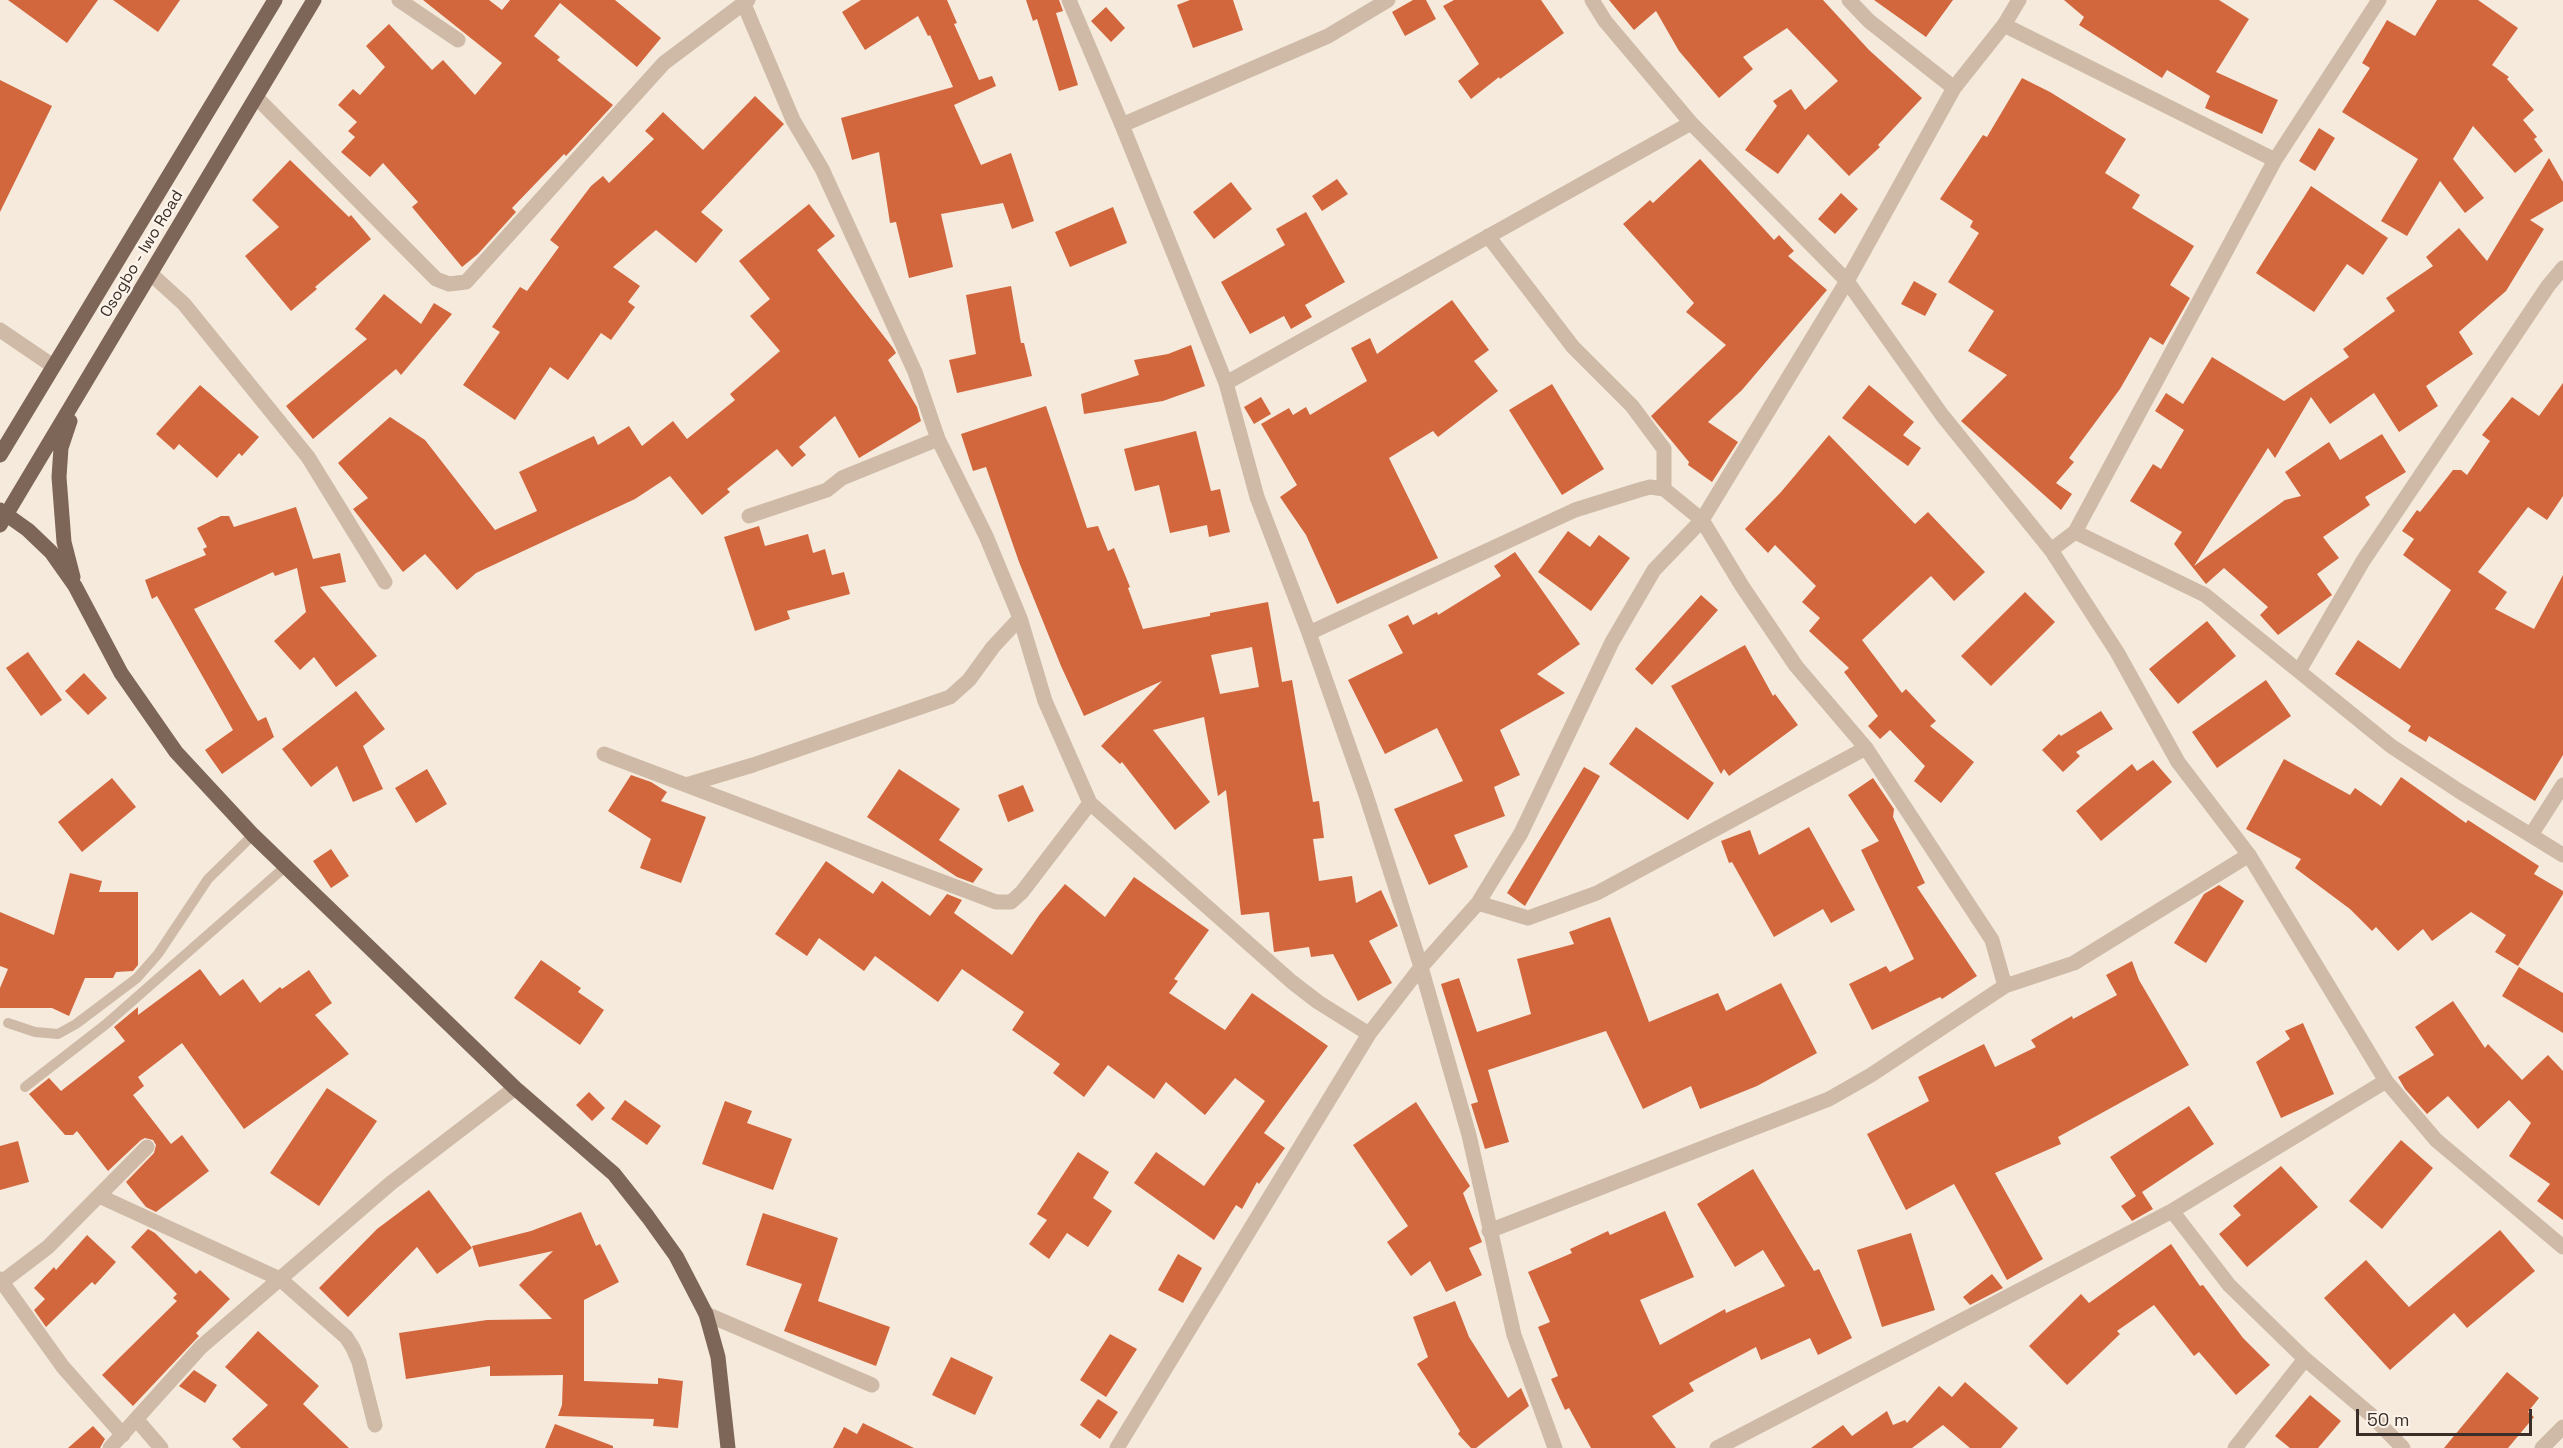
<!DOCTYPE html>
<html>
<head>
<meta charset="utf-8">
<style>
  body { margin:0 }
  #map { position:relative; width:2563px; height:1448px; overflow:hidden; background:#f5eadc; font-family:"Space Grotesk",sans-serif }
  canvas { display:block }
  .scale { position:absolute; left:2356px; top:1409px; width:176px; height:27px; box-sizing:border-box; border:3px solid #3a2e28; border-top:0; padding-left:8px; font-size:18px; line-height:21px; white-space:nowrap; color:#3a2e28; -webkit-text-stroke:4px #fcf4ea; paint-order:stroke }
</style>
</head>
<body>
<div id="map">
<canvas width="2563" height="1448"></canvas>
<div class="scale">50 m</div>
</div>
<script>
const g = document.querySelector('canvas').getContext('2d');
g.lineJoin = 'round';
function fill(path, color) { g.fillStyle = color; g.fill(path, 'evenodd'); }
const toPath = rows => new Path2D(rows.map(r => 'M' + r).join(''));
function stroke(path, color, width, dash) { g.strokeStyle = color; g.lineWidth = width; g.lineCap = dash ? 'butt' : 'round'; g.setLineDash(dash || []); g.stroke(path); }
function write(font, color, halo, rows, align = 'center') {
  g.font = font + ' "Space Grotesk",sans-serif'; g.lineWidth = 5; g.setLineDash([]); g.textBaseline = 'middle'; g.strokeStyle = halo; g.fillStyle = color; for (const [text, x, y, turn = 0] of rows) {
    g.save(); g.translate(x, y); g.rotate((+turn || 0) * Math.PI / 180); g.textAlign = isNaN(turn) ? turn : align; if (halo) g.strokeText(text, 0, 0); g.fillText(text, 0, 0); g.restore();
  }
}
const building = toPath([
  [8,0,98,0,67,43],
  [113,0,180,0,158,32],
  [423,0,489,0,502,10,510,0,615,0,661,38,637,67,560,3,534,36,560,57,557,60,613,105,566,156,564,154,512,208,516,212,478,254,462,267,412,207,418,202,383,163,370,177,341,152,355,137,348,131,357,122,338,105,353,89,360,95,385,67,366,46,389,24,432,70,443,60,475,95,502,63],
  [861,0,947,0,957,23,954,24,979,80,992,76,996,86,954,105,981,165,1011,153,1034,221,1012,229,1003,203,941,214,953,267,909,278,896,222,890,223,879,152,852,160,841,118,953,87,930,35,928,36,918,16,865,50,842,12],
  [1026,0,1059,0,1063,11,1056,13,1078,85,1059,91,1037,19,1033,21],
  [1190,0,1233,0,1243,30,1193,48,1177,5],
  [1413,0,1426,0,1436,19,1405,36,1392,12],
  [1454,0,1541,0,1564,33,1500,79,1499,77,1471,99,1458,81,1479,64,1443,6],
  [1609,0,1823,0,1869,50,1922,98,1878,145,1880,147,1849,176,1808,134,1778,174,1745,150,1777,106,1773,101,1791,89,1805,110,1838,81,1787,28,1743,57,1753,69,1719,98,1679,51,1656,11,1634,30],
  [1874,0,1953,0,1926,37],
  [2064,0,2219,0,2249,19,2216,72,2278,100,2262,134,2205,108,2210,96,2167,70,2162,78,2079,25,2084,17],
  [2437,0,2478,0,2518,28,2492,65,2509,77,2507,79,2534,110,2523,120,2537,137,2534,139,2543,151,2515,173,2473,126,2453,159,2484,198,2465,213,2440,181,2407,236,2381,221,2418,159,2342,112,2370,68,2362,63,2387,20,2415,36],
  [1106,7,1125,28,1111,42,1091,21],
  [2022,78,2050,92,2126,139,2105,173,2140,195,2132,208,2194,246,2170,285,2190,298,2163,345,2150,337,2120,389,2069,458,2074,462,2056,483,2072,494,2061,510,1961,421,2007,375,1968,351,1994,311,1948,282,1979,233,1970,227,1973,221,1940,199,1983,135,1987,137],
  [0,80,52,106,0,212],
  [755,96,784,124,701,212,723,230,696,263,656,230,613,267,640,286,628,302,635,307,611,340,601,333,568,380,550,367,515,420,463,385,500,332,492,327,520,287,527,291,559,247,550,240,591,186,603,176,609,183,654,139,645,131,663,112,703,150],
  [2319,128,2335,138,2315,171,2299,161],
  [2549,158,2563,182,2563,201,2530,220,2544,229,2506,291,2459,332,2473,354,2426,386,2438,406,2399,432,2374,393,2330,424,2311,397,2275,458,2268,448,2194,566,2285,500,2301,496,2285,472,2329,442,2340,460,2382,434,2406,472,2365,497,2370,505,2323,537,2339,558,2317,574,2332,595,2278,635,2260,615,2268,607,2224,568,2206,584,2174,544,2182,532,2130,501,2153,464,2161,469,2184,430,2155,411,2166,393,2183,404,2212,357,2284,401,2349,357,2343,349,2395,311,2386,298,2433,266,2426,257,2459,228,2487,261],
  [1700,159,1774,240,1779,235,1794,251,1788,256,1827,290,1742,390,1708,422,1738,442,1712,482,1688,465,1689,462,1651,416,1726,345,1686,312,1694,303,1623,224,1650,200,1653,203],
  [290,160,349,217,351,215,371,239,315,287,317,289,291,311,245,256,279,227,252,200],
  [1337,179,1348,194,1322,211,1312,196],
  [1231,182,1252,209,1214,239,1193,212],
  [2311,186,2388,238,2363,275,2347,264,2314,312,2256,273],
  [1841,193,1858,209,1835,234,1818,219],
  [809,204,835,236,817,250,893,348,896,353,888,360,917,407,921,421,859,458,835,416,799,447,806,455,792,467,777,449,727,489,730,492,702,515,670,476,635,499,476,573,457,590,425,554,403,572,353,509,368,498,338,463,390,417,425,440,495,530,537,511,519,472,594,436,598,445,629,426,642,446,673,421,687,439,735,400,730,394,780,351,750,316,770,299,739,261],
  [1113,207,1127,243,1070,267,1055,232],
  [1306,212,1345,282,1305,305,1312,317,1291,329,1284,316,1250,334,1221,282,1285,245,1276,229],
  [1914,281,1937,294,1925,316,1901,304],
  [1011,286,1021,343,1024,343,1032,376,957,393,949,360,976,354,966,295],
  [384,294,421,324,434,303,452,314,401,375,396,369,313,439,286,406,367,339,355,329],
  [1452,300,1489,350,1474,361,1498,391,1438,437,1433,431,1389,458,1438,558,1337,604,1306,535,1280,497,1297,485,1261,424,1289,408,1293,415,1306,407,1310,415,1367,381,1351,348,1370,338,1377,354],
  [1191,345,1205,386,1163,401,1084,414,1081,394,1139,375,1134,360,1168,354],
  [2563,383,2563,496,2547,520,2528,507,2478,572,2507,592,2495,609,2534,629,2563,575,2563,755,2535,801,2429,736,2426,742,2408,731,2411,726,2335,674,2358,640,2400,669,2451,590,2403,555,2414,539,2402,531,2417,510,2420,512,2453,470,2461,470,2467,475,2490,441,2482,435,2512,397,2539,416],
  [1552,384,1604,469,1562,495,1509,410],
  [200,385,259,437,242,456,239,453,217,478,179,444,174,450,156,434],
  [1869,385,1914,422,1903,435,1921,448,1908,466,1842,418],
  [1261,397,1271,414,1254,424,1244,407],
  [1046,406,1087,528,1098,526,1108,551,1114,548,1130,587,1128,588,1143,629,1210,616,1210,613,1268,602,1282,682,1292,680,1313,802,1319,801,1324,838,1313,839,1319,881,1352,876,1356,903,1381,890,1398,926,1369,941,1392,983,1358,1001,1333,954,1311,957,1309,947,1274,952,1269,912,1241,915,1226,790,1218,796,1204,717,1153,730,1210,802,1175,830,1122,762,1120,764,1101,746,1162,681,1084,716,1061,666,1019,562,986,467,973,471,961,434],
  [1252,647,1259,687,1220,694,1211,655],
  [1196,431,1211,491,1220,489,1230,532,1209,537,1207,525,1170,533,1159,485,1135,491,1124,449],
  [1829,435,1915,524,1928,512,1985,572,1954,601,1931,576,1862,640,1902,693,1906,689,1936,721,1930,726,1974,762,1941,803,1914,781,1925,766,1890,730,1880,739,1868,726,1878,716,1844,672,1849,668,1809,631,1820,618,1802,602,1816,586,1775,545,1768,553,1745,529,1781,492],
  [296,507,313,559,340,553,346,582,320,587,377,656,336,687,314,657,300,670,274,641,306,612,297,568,275,576,273,572,194,609,258,721,266,717,274,737,222,774,205,750,233,730,157,596,152,599,145,580,206,555,203,549,207,547,197,528,221,516,229,516,234,527],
  [759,526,765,546,808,534,813,553,825,549,832,575,844,572,850,594,787,611,790,619,755,631,724,537],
  [1568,531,1590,547,1599,535,1630,558,1591,611,1538,572],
  [1515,552,1580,644,1537,674,1565,693,1500,730,1520,775,1494,787,1505,816,1454,835,1468,867,1429,885,1394,809,1463,781,1437,728,1385,754,1348,680,1403,653,1388,625,1408,615,1413,625,1437,612,1438,615,1501,576,1494,566],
  [2025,592,2055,622,1991,686,1961,656],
  [1701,595,1718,610,1652,685,1635,669],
  [2207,621,2236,656,2178,704,2149,669],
  [1745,645,1773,696,1775,694,1798,725,1729,776,1724,769,1721,774,1671,686],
  [28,652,62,700,41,716,6,668],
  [84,673,107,698,88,715,65,691],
  [2266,680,2291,716,2217,768,2192,732],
  [356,691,385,729,363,746,383,789,353,802,337,766,311,787,282,749],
  [2101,711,2113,729,2076,752,2080,756,2063,772,2042,750,2059,734,2061,736],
  [1636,727,1714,783,1688,820,1609,764],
  [2284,759,2350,795,2355,788,2381,806,2401,777,2466,823,2468,820,2539,866,2534,874,2563,891,2563,894,2518,966,2495,952,2506,935,2471,912,2432,941,2423,929,2398,951,2376,927,2372,931,2350,909,2295,868,2301,859,2246,829],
  [2153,760,2172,782,2101,841,2076,811,2132,764,2137,771],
  [1584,767,1600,776,1525,906,1507,893],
  [427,769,447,804,416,823,395,788],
  [899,769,960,809,939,840,983,869,973,883,957,877,867,817],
  [631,775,651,782,667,792,661,801,706,817,681,883,640,868,651,839,608,811],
  [112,778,136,807,82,852,58,822],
  [1873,778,1894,809,1893,817,1925,883,1917,887,1977,976,1942,999,1940,997,1872,1030,1849,984,1886,966,1890,972,1914,959,1861,850,1879,841,1848,795],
  [1023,785,1034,811,1008,822,998,795],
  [1809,827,1855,910,1831,923,1823,909,1774,937,1732,862,1729,863,1721,841,1750,830,1759,855],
  [331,849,349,876,331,888,313,861],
  [826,861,873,894,882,881,930,916,947,894,962,900,954,913,1012,955,1040,914,1065,884,1105,917,1134,877,1209,930,1174,979,1178,981,1169,993,1225,1030,1252,993,1328,1046,1264,1133,1285,1148,1259,1184,1257,1182,1242,1209,1236,1205,1214,1240,1134,1183,1156,1152,1204,1186,1265,1101,1235,1078,1205,1115,1166,1082,1154,1099,1108,1065,1084,1097,1053,1073,1060,1064,1012,1030,1024,1012,962,969,938,1002,875,956,864,971,819,938,807,956,775,934],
  [70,873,102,881,99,892,138,892,138,965,133,971,116,972,113,978,85,978,69,1016,52,1008,0,1008,0,988,8,969,0,966,0,912,54,935],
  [2219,885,2244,901,2206,963,2174,943,2204,894],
  [1610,917,1649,1022,1718,993,1726,1011,1781,983,1817,1053,1757,1086,1700,1109,1691,1086,1643,1109,1606,1031,1488,1070,1509,1142,1485,1149,1471,1104,1478,1102,1441,984,1459,978,1477,1032,1531,1014,1517,959,1574,944,1569,932],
  [541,960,581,988,578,992,604,1010,580,1045,514,998],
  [2132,961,2139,980,2189,1065,2058,1137,2061,1144,1995,1173,2043,1259,2007,1280,1954,1184,1906,1210,1867,1134,1929,1101,1918,1077,1984,1044,1995,1067,2036,1047,2031,1040,2072,1016,2073,1019,2117,995,2106,975],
  [2519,967,2563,993,2563,1033,2502,996],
  [200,969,220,996,243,979,260,1003,280,987,282,989,309,970,332,1003,315,1015,349,1054,244,1129,182,1043,138,1077,144,1086,133,1095,171,1144,182,1135,209,1171,156,1212,146,1207,126,1182,154,1153,156,1145,153,1140,145,1138,141,1140,108,1171,77,1131,73,1135,65,1135,29,1094,49,1078,61,1091,125,1041,114,1027,138,1007,138,1015],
  [2453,1001,2485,1048,2488,1044,2522,1080,2548,1055,2563,1071,2563,1220,2537,1201,2550,1184,2509,1156,2531,1123,2509,1100,2478,1129,2448,1096,2427,1114,2405,1089,2398,1077,2434,1055,2415,1027],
  [2303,1023,2334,1094,2281,1118,2256,1062,2290,1039,2285,1031],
  [327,1088,377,1121,319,1206,270,1173],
  [589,1092,605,1108,592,1121,576,1105],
  [625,1100,661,1126,647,1145,611,1119],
  [725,1101,752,1111,747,1123,792,1139,773,1190,702,1164],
  [1416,1102,1470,1186,1463,1193,1482,1242,1469,1248,1482,1275,1446,1292,1430,1261,1411,1276,1387,1242,1408,1226,1353,1145],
  [2189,1106,2214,1144,2136,1196,2110,1157],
  [2401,1140,2433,1168,2382,1229,2349,1201],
  [18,1141,29,1182,0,1190,0,1146],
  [1078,1152,1109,1172,1093,1198,1112,1211,1088,1247,1067,1233,1049,1259,1029,1244,1047,1220,1037,1214],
  [2281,1166,2318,1207,2247,1267,2219,1234,2241,1215,2233,1206],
  [1753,1169,1814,1271,1819,1269,1852,1338,1818,1355,1810,1338,1761,1360,1756,1347,1689,1383,1694,1391,1652,1416,1676,1448,1591,1448,1569,1408,1565,1410,1551,1379,1558,1376,1538,1327,1550,1322,1528,1272,1572,1253,1570,1249,1608,1231,1610,1235,1665,1211,1694,1277,1640,1300,1660,1345,1725,1309,1726,1313,1785,1286,1763,1250,1735,1267,1697,1204],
  [429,1190,472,1248,437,1274,417,1247,348,1317,319,1288,377,1229],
  [2142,1192,2153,1209,2132,1221,2121,1206],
  [581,1212,596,1246,600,1244,619,1282,584,1300,584,1381,658,1384,658,1378,683,1381,678,1428,653,1426,654,1419,558,1416,562,1405,563,1375,490,1376,490,1366,406,1379,399,1333,487,1320,552,1319,519,1285,553,1251,479,1267,472,1246,531,1231],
  [763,1213,838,1238,818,1301,890,1327,876,1366,784,1331,802,1284,746,1265],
  [148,1229,155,1233,196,1274,200,1270,230,1299,196,1333,199,1336,133,1406,102,1375,177,1301,173,1298,177,1294,131,1247],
  [2500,1230,2535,1271,2467,1328,2454,1313,2390,1370,2324,1298,2366,1260,2409,1307],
  [1911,1233,1935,1310,1882,1327,1857,1250],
  [87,1235,116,1262,95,1285,92,1282,46,1327,34,1310,45,1299,34,1288,54,1267,56,1270],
  [2171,1244,2200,1286,2203,1285,2243,1338,2270,1365,2236,1395,2199,1352,2194,1356,2154,1305,2117,1331,2120,1334,2067,1385,2029,1346,2081,1294,2089,1303],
  [1178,1254,1202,1268,1183,1303,1158,1290],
  [1992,1274,2003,1288,1970,1305,1963,1297],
  [1455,1301,1469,1337,1508,1398,1521,1388,1529,1406,1476,1448,1471,1448,1458,1434,1460,1431,1417,1364,1428,1357,1413,1317],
  [258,1331,319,1386,303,1404,349,1448,241,1448,232,1439,268,1405,225,1367],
  [1110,1334,1137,1349,1106,1397,1080,1380],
  [951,1357,993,1377,975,1415,932,1395],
  [194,1370,217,1385,205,1403,179,1386],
  [2507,1372,2539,1398,2528,1412,2534,1417,2508,1448,2444,1448],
  [1965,1382,2018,1428,2001,1448,1970,1448,1943,1425,1912,1448,1811,1448,1843,1425,1852,1436,1887,1411,1893,1425,1905,1420,1907,1423,1939,1386,1952,1397],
  [2310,1395,2341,1421,2318,1448,2290,1448,2275,1436],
  [1098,1399,1118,1412,1100,1439,1080,1425],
  [863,1423,914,1448,833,1448,844,1427,857,1434],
  [555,1424,613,1446,613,1448,545,1448],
  [93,1426,105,1439,100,1448,68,1448]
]);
const lane = toPath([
  [8,1023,35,1032,58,1034,76,1024,137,978,158,954,208,879,253,835],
  [25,1087,105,1025,285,867]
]);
const street = toPath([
  [399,0,458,40],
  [1069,0,1122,125,1226,383,1257,497,1309,633,1366,795,1421,967,1469,1135,1514,1335,1555,1448],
  [1592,0,1605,21,1691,123,1847,281,1942,415,2051,550,2117,652,2178,762,2249,855,2386,1081,2436,1140,2563,1247],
  [1849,0,1869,21,1954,88],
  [743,2,793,120,822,169,915,372,938,439,986,536,1020,618,1045,701,1090,803,1292,982,1318,1002,1369,1034,1421,967,1478,903,1521,833,1612,642,1654,570,1702,520,1847,281,1954,88,2004,25,2019,0],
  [2004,25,2275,160],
  [256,97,436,279,449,284,466,282,664,63,748,0],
  [1122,125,1328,36,1388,0],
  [1488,236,1573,347,1632,406,1664,449,1664,489],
  [151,274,184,304,308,457,385,582],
  [0,330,53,366],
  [1226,383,1691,123],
  [749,516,827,490,842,478,938,439],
  [2075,532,2205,595,2391,746,2459,791,2563,855],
  [2051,550,2075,532,2275,160,2379,0],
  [1309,633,1575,510,1639,490,1650,487,1664,489,1702,520,1742,586,1796,666,1866,748,1992,940,2005,986],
  [2299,671,2363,561,2548,286,2563,268],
  [604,754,996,902,1011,902,1022,892,1090,803],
  [686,785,753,765,950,697,969,680,993,647,1020,618],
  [2531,835,2563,785],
  [1478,903,1528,918,1597,893,1866,748],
  [99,1196,280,1279,346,1337,353,1348,359,1362,375,1425],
  [2172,1211,2229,1285,2305,1359,2371,1415,2403,1448],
  [1489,1231,1829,1099,1871,1075,2005,986,2074,963,2249,855],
  [0,1279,63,1367,123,1435],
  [2,1282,48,1247,147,1147],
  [706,1314,872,1385],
  [137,1420,161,1448],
  [110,1448,201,1347,391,1183,515,1088],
  [1117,1448,1369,1034],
  [1717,1448,2172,1211,2386,1081],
  [2235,1448,2305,1359],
  [2542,1448,2563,1427]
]);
const primary = toPath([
  [70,421,61,448,59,477,64,542,73,577],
  [0,455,275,0],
  [0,510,28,530,51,552,75,586,121,673,176,752,253,835,515,1088,614,1174,648,1217,676,1256,706,1314,718,1357,728,1448],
  [0,525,314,0]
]);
const streetNames = [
  ["Osogbo - Iwo Road",142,254,-59]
];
fill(building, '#d2673e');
stroke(lane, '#cebaa7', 10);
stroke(street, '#cebaa7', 15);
stroke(primary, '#7d6658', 15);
write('16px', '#3a2e28', '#fcf4ea', streetNames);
</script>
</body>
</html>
